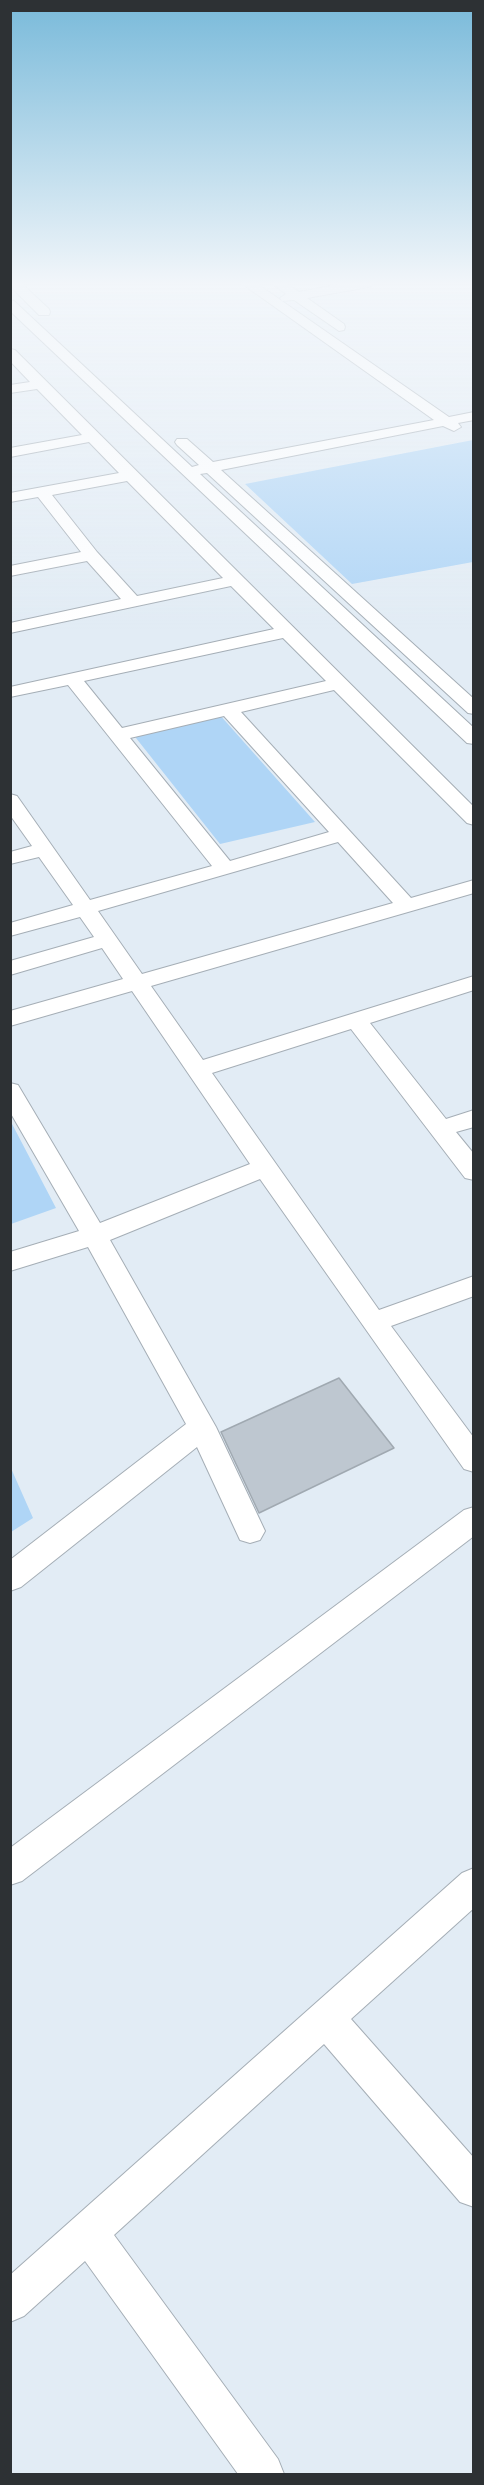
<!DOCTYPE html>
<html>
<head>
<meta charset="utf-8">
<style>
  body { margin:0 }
  #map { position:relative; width:484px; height:2485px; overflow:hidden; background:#e2ecf5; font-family:Inter,sans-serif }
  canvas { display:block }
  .frame { position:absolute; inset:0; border:12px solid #2d3134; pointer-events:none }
</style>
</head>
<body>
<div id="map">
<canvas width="484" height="2485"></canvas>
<div class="frame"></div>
</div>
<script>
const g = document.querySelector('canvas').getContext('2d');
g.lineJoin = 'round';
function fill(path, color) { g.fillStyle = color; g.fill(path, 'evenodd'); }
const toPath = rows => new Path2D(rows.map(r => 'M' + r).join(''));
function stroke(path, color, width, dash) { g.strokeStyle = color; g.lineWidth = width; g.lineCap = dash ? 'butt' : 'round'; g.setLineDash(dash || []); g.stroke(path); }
const green = toPath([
  [473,440,473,562,352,584,245,484],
  [219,714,315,822,220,844,132,733],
  [11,1122,56,1208,11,1224,10,1224],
  [10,1466,33,1518,11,1532,10,1532]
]);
const building = toPath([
  [339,1378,394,1448,259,1513,221,1432,339,1378]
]);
const minor = toPath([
  [10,283,21,283,49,309,50,312,49,315,39,315,10,286,10,283],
  [241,283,256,283,449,417,474,412,474,420,458,423,461,427,454,431,443,426,221,470,474,699,474,714,468,713,207,473,200,474,474,728,474,744,467,743,10,311,10,300,14,301,192,467,199,465,177,445,175,442,177,439,187,439,213,462,434,420,241,283],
  [272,283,286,283,299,292,347,283,375,283,369,287,307,298,344,324,345,327,344,330,339,331,294,300,282,301,280,298,286,294,272,283],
  [10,349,15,350,474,807,474,825,467,823,334,690,241,712,411,898,474,880,474,893,151,986,203,1060,474,976,474,990,370,1023,446,1119,474,1110,474,1127,456,1132,474,1154,474,1180,465,1178,351,1029,212,1073,379,1310,474,1276,474,1296,391,1326,474,1438,474,1472,464,1469,260,1179,110,1240,216,1427,265,1531,260,1540,250,1543,240,1540,197,1447,21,1587,10,1591,10,1560,186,1424,88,1247,10,1271,10,1252,79,1231,10,1112,10,1083,18,1085,100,1223,250,1164,132,991,10,1026,10,1011,123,979,102,948,10,975,10,961,94,937,80,917,10,936,10,923,73,905,39,857,10,864,10,852,32,846,10,815,10,794,17,796,90,900,212,866,68,685,10,697,10,687,274,629,231,586,10,633,10,623,121,599,87,561,10,576,10,566,81,552,38,497,10,502,10,493,119,473,89,442,10,457,10,448,82,435,37,389,10,393,10,385,30,382,10,361,10,349],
  [127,481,223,578,137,596,97,552,52,495,127,481],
  [283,638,326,681,122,728,84,681,283,638],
  [224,716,329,832,230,861,130,738,224,716],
  [338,842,393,903,142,974,98,911,338,842],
  [474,1507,474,1536,22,1881,10,1885,10,1848,464,1510,474,1507],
  [474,1868,474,1908,351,2019,474,2158,474,2207,460,2202,324,2044,114,2235,278,2459,284,2474,238,2474,85,2261,24,2316,10,2322,10,2275,462,1873,474,1868]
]);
fill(green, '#afd5f6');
fill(building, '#bec7d0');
stroke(building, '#a0a9b1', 1.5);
stroke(minor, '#a5aeb6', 2);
fill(minor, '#fff');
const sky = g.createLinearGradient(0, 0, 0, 631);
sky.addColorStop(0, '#79bada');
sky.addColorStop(0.45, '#f2f6fa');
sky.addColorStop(1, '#f2f6fa00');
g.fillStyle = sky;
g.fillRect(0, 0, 484, 631);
</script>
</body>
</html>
